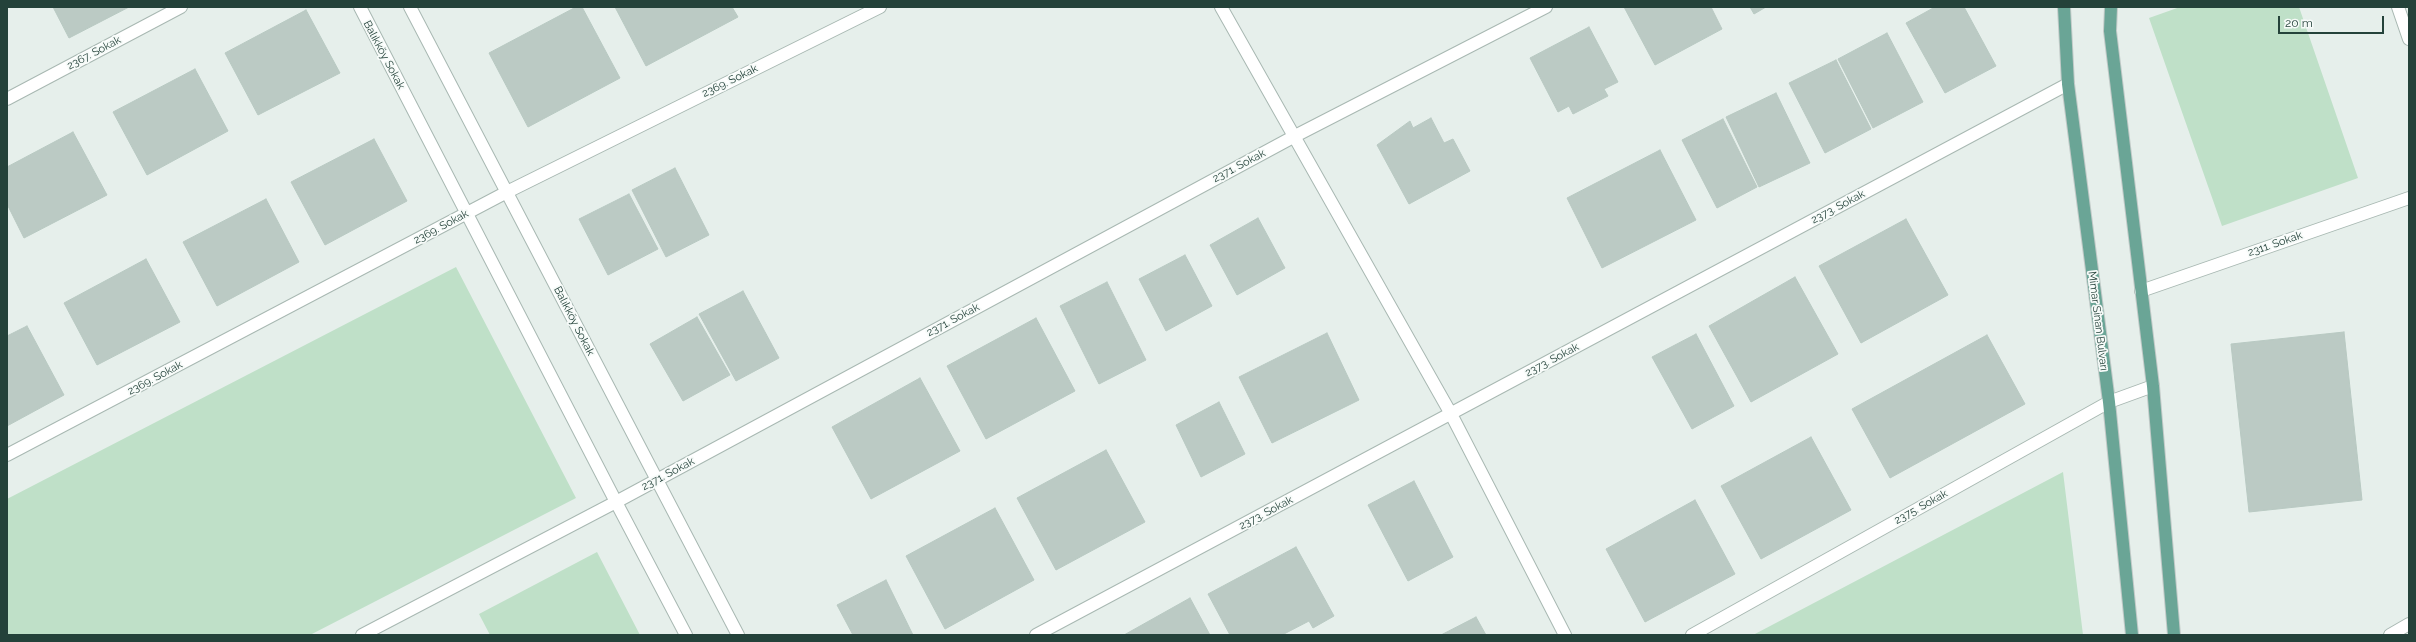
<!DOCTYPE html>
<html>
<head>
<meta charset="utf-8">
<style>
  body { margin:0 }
  #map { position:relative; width:2416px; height:642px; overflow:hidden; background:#e6efeb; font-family:Raleway,sans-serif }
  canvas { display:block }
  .frame { position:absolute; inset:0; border:8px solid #24423a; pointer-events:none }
  .scale { position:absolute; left:2278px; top:16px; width:106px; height:18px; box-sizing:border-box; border:2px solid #24423a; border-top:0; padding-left:5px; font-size:12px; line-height:14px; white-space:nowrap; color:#24423a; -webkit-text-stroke:3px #f7fbf9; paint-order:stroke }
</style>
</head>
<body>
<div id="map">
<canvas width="2416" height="642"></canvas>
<div class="frame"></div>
<div class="scale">20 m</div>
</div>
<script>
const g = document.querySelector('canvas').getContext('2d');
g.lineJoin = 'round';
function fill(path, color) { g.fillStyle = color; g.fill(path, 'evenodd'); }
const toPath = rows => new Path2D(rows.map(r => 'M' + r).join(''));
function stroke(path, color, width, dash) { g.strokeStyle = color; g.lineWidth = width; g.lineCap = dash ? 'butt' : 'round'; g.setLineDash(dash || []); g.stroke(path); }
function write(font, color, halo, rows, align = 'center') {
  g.font = font + ' Raleway,sans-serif'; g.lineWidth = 3.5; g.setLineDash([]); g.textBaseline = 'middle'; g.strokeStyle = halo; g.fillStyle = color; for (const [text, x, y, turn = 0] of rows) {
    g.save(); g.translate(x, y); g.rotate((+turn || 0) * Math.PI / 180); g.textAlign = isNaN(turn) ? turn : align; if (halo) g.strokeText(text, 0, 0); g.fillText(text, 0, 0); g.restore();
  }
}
const green = toPath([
  [2180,7,2299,7,2358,178,2222,226,2149,18],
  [456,267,576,498,310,635,7,635,7,499],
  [2063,472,2083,635,1753,635],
  [597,552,640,635,490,635,479,614]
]);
const building = toPath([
  [53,7,129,7,69,38,53,7],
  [576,7,582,7,620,78,528,127,489,53,576,7],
  [615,7,732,7,738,17,646,66,615,7],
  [1624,7,1711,7,1722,29,1655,65,1624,7],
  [1750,7,1766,7,1754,14,1750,7],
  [1935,7,1964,7,1996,66,1945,93,1906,23,1935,7],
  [306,10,340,73,258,115,225,53,306,10],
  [1589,27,1618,82,1604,89,1608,96,1573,114,1569,106,1558,112,1530,58,1589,27],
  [1887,33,1923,102,1873,128,1838,59,1887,33],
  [1836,60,1871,129,1825,153,1789,83,1836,60],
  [195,69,228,131,147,175,113,112,195,69],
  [1776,93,1810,163,1759,187,1726,117,1776,93],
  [1431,118,1444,143,1453,139,1470,171,1409,204,1377,145,1410,121,1413,128,1431,118],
  [1723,119,1757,187,1717,208,1682,140,1723,119],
  [73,132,107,195,24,238,7,204,7,167,73,132],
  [374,139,407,201,325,245,291,182,374,139],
  [1660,150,1696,220,1602,268,1567,198,1660,150],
  [675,168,709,235,666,257,632,190,675,168],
  [629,194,658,249,608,275,579,219,629,194],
  [266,199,299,262,217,306,183,242,266,199],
  [1258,218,1285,268,1237,295,1210,245,1258,218],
  [1906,219,1948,295,1861,343,1819,266,1906,219],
  [1185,255,1212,306,1166,331,1139,279,1185,255],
  [146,259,180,322,97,365,64,303,146,259],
  [1795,277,1838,354,1751,402,1709,326,1795,277],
  [1107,282,1146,360,1099,384,1060,306,1107,282],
  [743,291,779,358,736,381,699,314,743,291],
  [697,317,730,375,683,401,650,344,697,317],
  [1036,318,1075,391,986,439,947,366,1036,318],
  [27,326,64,395,7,426,7,336,27,326],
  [2344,332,2362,500,2249,512,2231,344,2344,332],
  [1327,333,1359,400,1272,443,1239,377,1327,333],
  [1696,334,1734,406,1692,429,1652,357,1696,334],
  [1987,335,2025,404,1890,478,1852,409,1987,335],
  [920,378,960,451,871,499,832,427,920,378],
  [1219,402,1245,454,1201,477,1176,425,1219,402],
  [1811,437,1851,510,1761,559,1721,486,1811,437],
  [1106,450,1145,522,1056,570,1017,498,1106,450],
  [1414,481,1453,557,1408,581,1368,505,1414,481],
  [1695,500,1735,574,1645,622,1606,549,1695,500],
  [995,508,1034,580,945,629,906,556,995,508],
  [1296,547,1334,616,1313,628,1309,621,1282,635,1230,635,1208,594,1296,547],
  [886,580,913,635,853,635,837,605,886,580],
  [1190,598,1210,635,1124,635,1190,598],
  [1476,617,1486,635,1441,635,1476,617]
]);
const minor = toPath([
  [360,7,616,502,362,635],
  [410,7,657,480],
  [1221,7,1451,414,1565,635],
  [7,99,181,7],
  [2141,291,2409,198],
  [7,455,507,192,880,7],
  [1036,635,2068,84],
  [1692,635,2109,402,2153,386]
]);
const tertiary = toPath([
  [2398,7,2409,39],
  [657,480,738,635],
  [686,635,616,502,1295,136,1546,7],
  [2390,635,2409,624]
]);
const primary = toPath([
  [2064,7,2068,84,2109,402,2132,635],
  [2111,7,2110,31,2153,386,2174,635]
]);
const streetNames = [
  ["2367. Sokak",94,53,-28],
  ["Balıkköy Sokak",384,55,62],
  ["2369. Sokak",730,81,-26],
  ["2371. Sokak",1239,166,-28],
  ["2373. Sokak",1838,207,-28],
  ["2369. Sokak",441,227,-28],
  ["2311. Sokak",2275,244,-19],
  ["2371. Sokak",953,320,-28],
  ["Balıkköy Sokak",574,321,63],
  ["Mimar Sinan Bulvarı",2098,321,83],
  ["2373. Sokak",1552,360,-28],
  ["2369. Sokak",155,378,-28],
  ["2371. Sokak",668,474,-28],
  ["2375. Sokak",1921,507,-29],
  ["2373. Sokak",1266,513,-28]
];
fill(green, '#bfe0c8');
fill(building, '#bbcac4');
stroke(building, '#b8c9c2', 1);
stroke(minor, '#a8b8b2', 14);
stroke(tertiary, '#a8b8b2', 14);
stroke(primary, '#c2cac8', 14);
stroke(minor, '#fff', 12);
stroke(tertiary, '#fff', 12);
stroke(primary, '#6aa596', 12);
write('11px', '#24423a', '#f7fbf9', streetNames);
</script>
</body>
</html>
